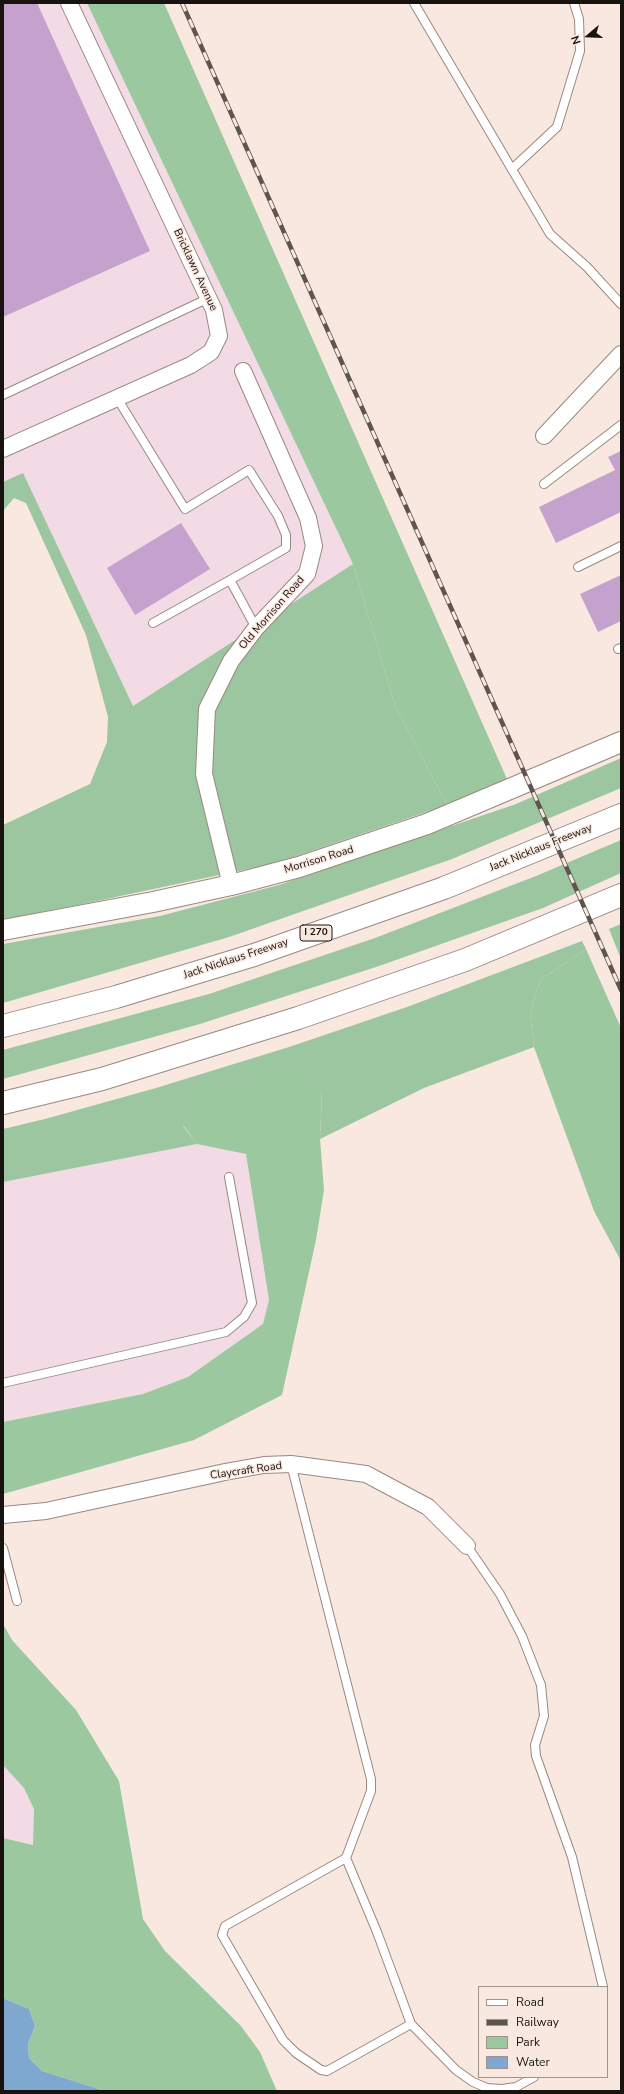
<!DOCTYPE html>
<html>
<head>
<meta charset="utf-8">
<style>
  body { margin:0 }
  #map { position:relative; width:624px; height:2094px; overflow:hidden; background:#f9e8df; font-family:"Nunito Sans",sans-serif }
  canvas { display:block }
  .frame { position:absolute; inset:0; border:4px solid #191310; pointer-events:none }
  .legend { position:absolute; left:478px; top:1986px; width:130px; height:92px; box-sizing:border-box; background:#f9e8df; border:1px solid #9f938c; margin:0; padding:5px 7px; list-style:none; font-size:12px; color:#191310 }
  .legend li { display:flex; align-items:center; gap:8px; height:20px }
  .legend b { width:20px; border:1px solid #9f938c }
  .north { position:absolute; left:568px; top:16px; width:40px; height:40px; -webkit-text-stroke:3px #f9e8df; paint-order:stroke; rotate:251deg; font-size:11px; font-weight:700; line-height:16px; text-align:center; color:#191310 }
  .north::after { content:''; display:block; margin:auto; width:14px; height:18px; background:#191310; clip-path:polygon(50% 0,100% 100%,50% 72%,0 100%) }
</style>
</head>
<body>
<div id="map">
<canvas width="624" height="2094"></canvas>
<div class="frame"></div>
<ul class="legend">
<li><b style="height:5px;background:#fff"></b>Road</li>
<li><b style="height:5px;background:#5e5450"></b>Railway</li>
<li><b style="height:11px;background:#9bc69f"></b>Park</li>
<li><b style="height:11px;background:#7fa8d1"></b>Water</li>
</ul>
<div class="north">N</div>
</div>
<script>
const g = document.querySelector('canvas').getContext('2d');
g.lineJoin = 'round';
function fill(path, color) { g.fillStyle = color; g.fill(path, 'evenodd'); }
const toPath = rows => new Path2D(rows.map(r => 'M' + r).join(''));
function stroke(path, color, width, dash) { g.strokeStyle = color; g.lineWidth = width; g.lineCap = dash ? 'butt' : 'round'; g.setLineDash(dash || []); g.stroke(path); }
function write(font, color, halo, rows, align = 'center') {
  g.font = font + ' "Nunito Sans",sans-serif'; g.lineWidth = 3; g.setLineDash([]); g.textBaseline = 'middle'; g.strokeStyle = halo; g.fillStyle = color; for (const [text, x, y, turn = 0] of rows) {
    g.save(); g.translate(x, y); g.rotate((+turn || 0) * Math.PI / 180); g.textAlign = isNaN(turn) ? turn : align; if (halo) g.strokeText(text, 0, 0); g.fillText(text, 0, 0); g.restore();
  }
}
const industrial = toPath([
  [3,3,87,3,353,564,133,706,23,474,3,482],
  [197,1144,246,1154,269,1300,263,1324,188,1377,143,1394,3,1422,3,1182],
  [3,1765,24,1788,34,1808,33,1845,3,1838]
]);
const green = toPath([
  [23,473,133,706,353,564,395,706,447,805,276,863,78,905,5,919,3,918,3,825,90,784,107,742,108,717,86,635,26,503,14,498,3,511,3,482],
  [621,758,621,788,452,859,229,937,3,1003,3,944,160,916,279,885,516,804],
  [621,840,621,873,543,908,379,966,200,1024,3,1079,3,1050,209,994,375,938,536,876],
  [621,924,621,959,609,929],
  [582,941,586,949,540,980,530,1014,534,1047,424,1088,320,1139,322,1090,183,1126,197,1144,3,1182,3,1129,45,1119,156,1088,289,1047,407,1007]
]);
const forest = toPath([
  [87,3,164,3,507,779,447,805,395,706,353,564],
  [586,949,621,1028,621,1261,594,1211,534,1047,530,1014,540,980],
  [288,1067,312,1075,322,1090,320,1139,324,1190,316,1240,282,1395,194,1440,3,1494,3,1422,143,1394,188,1377,263,1324,269,1300,246,1154,197,1144,183,1125,179,1105,196,1090],
  [3,1624,12,1640,76,1710,119,1781,143,1919,165,1951,241,2026,260,2052,277,2091,105,2091,42,2071,29,2058,28,2044,35,2026,29,2009,3,1998,3,1838,33,1845,34,1809,24,1788,3,1765]
]);
const water = toPath([
  [3,1998,29,2009,35,2026,28,2044,29,2058,42,2071,105,2091,3,2091]
]);
const building = toPath([
  [3,3,37,3,150,251,3,317],
  [621,451,621,512,556,543,539,507,615,470,608,457],
  [181,523,210,569,135,615,107,568],
  [621,575,621,621,598,632,580,594]
]);
const service = toPath([
  [414,3,550,234,587,267,621,304],
  [512,169,557,127,580,51,579,19,574,3],
  [3,395,209,298],
  [117,398,185,509,249,470,278,516,286,535,286,548,230,580],
  [544,484,621,425],
  [578,567,621,546],
  [153,623,230,580,256,628],
  [618,649,621,648],
  [3,1383,226,1332,244,1317,252,1303,229,1177],
  [291,1464,371,1779,371,1791,346,1858,225,1926,222,1935,283,2040,296,2053,321,2070,327,2071,411,2024,377,1932,346,1858],
  [467,1546,500,1594,522,1636,541,1685,544,1716,535,1745,536,1756,572,1857,603,1987],
  [3,1548,17,1601],
  [411,2024,456,2070,473,2082,487,2088,502,2089,516,2087,534,2077]
]);
const minor = toPath([
  [544,436,621,354],
  [3,449,191,365,211,352,219,336,214,310,69,3],
  [231,885,204,774,207,709,231,661,256,628,307,574,314,546,308,518,243,371],
  [3,1515,46,1511,225,1472,264,1465,291,1464,366,1474,428,1507,467,1546]
]);
const tertiary = toPath([
  [3,930,153,902,231,885,299,867,427,824,621,742]
]);
const motorway = toPath([
  [3,1026,116,997,254,955,444,888,621,815],
  [3,1103,102,1079,298,1018,465,960,621,895]
]);
const rail = toPath([
  [182,3,621,990]
]);
const shields = [
  [316,933,32]
];
const shieldNames = [
  ["I 270",316,933]
];
const streetNames = [
  ["Bricklawn Avenue",195,270,65],
  ["Old Morrison Road",272,613,-49],
  ["Jack Nicklaus Freeway",541,848,-22],
  ["Morrison Road",319,860,-17],
  ["Jack Nicklaus Freeway",236,959,-18],
  ["Claycraft Road",246,1471,-8]
];
fill(industrial, '#f3dbe5');
fill(green, '#9bc69f');
fill(forest, '#9bc89f');
fill(water, '#7fa8d1');
fill(building, '#c5a1ce');
stroke(service, '#988980', 10);
stroke(minor, '#988980', 18);
stroke(tertiary, '#988980', 22);
stroke(motorway, '#988980', 24);
stroke(service, '#fff', 8);
stroke(minor, '#fff', 16);
stroke(tertiary, '#fff', 20);
stroke(motorway, '#fff', 22);
stroke(rail, '#5e5450', 4.5);
stroke(rail, '#f9e8df', 3, [9]);
for (const [x, y, w] of shields) { const box = new Path2D(); box.roundRect(x - w / 2, y - 8, w, 16, 3); g.fillStyle = '#f9e8df'; g.fill(box); stroke(box, '#191310', 1); }
write('bold 10px', '#191310', null, shieldNames);
write('11px', '#191310', '#f9e8df', streetNames);
</script>
</body>
</html>
